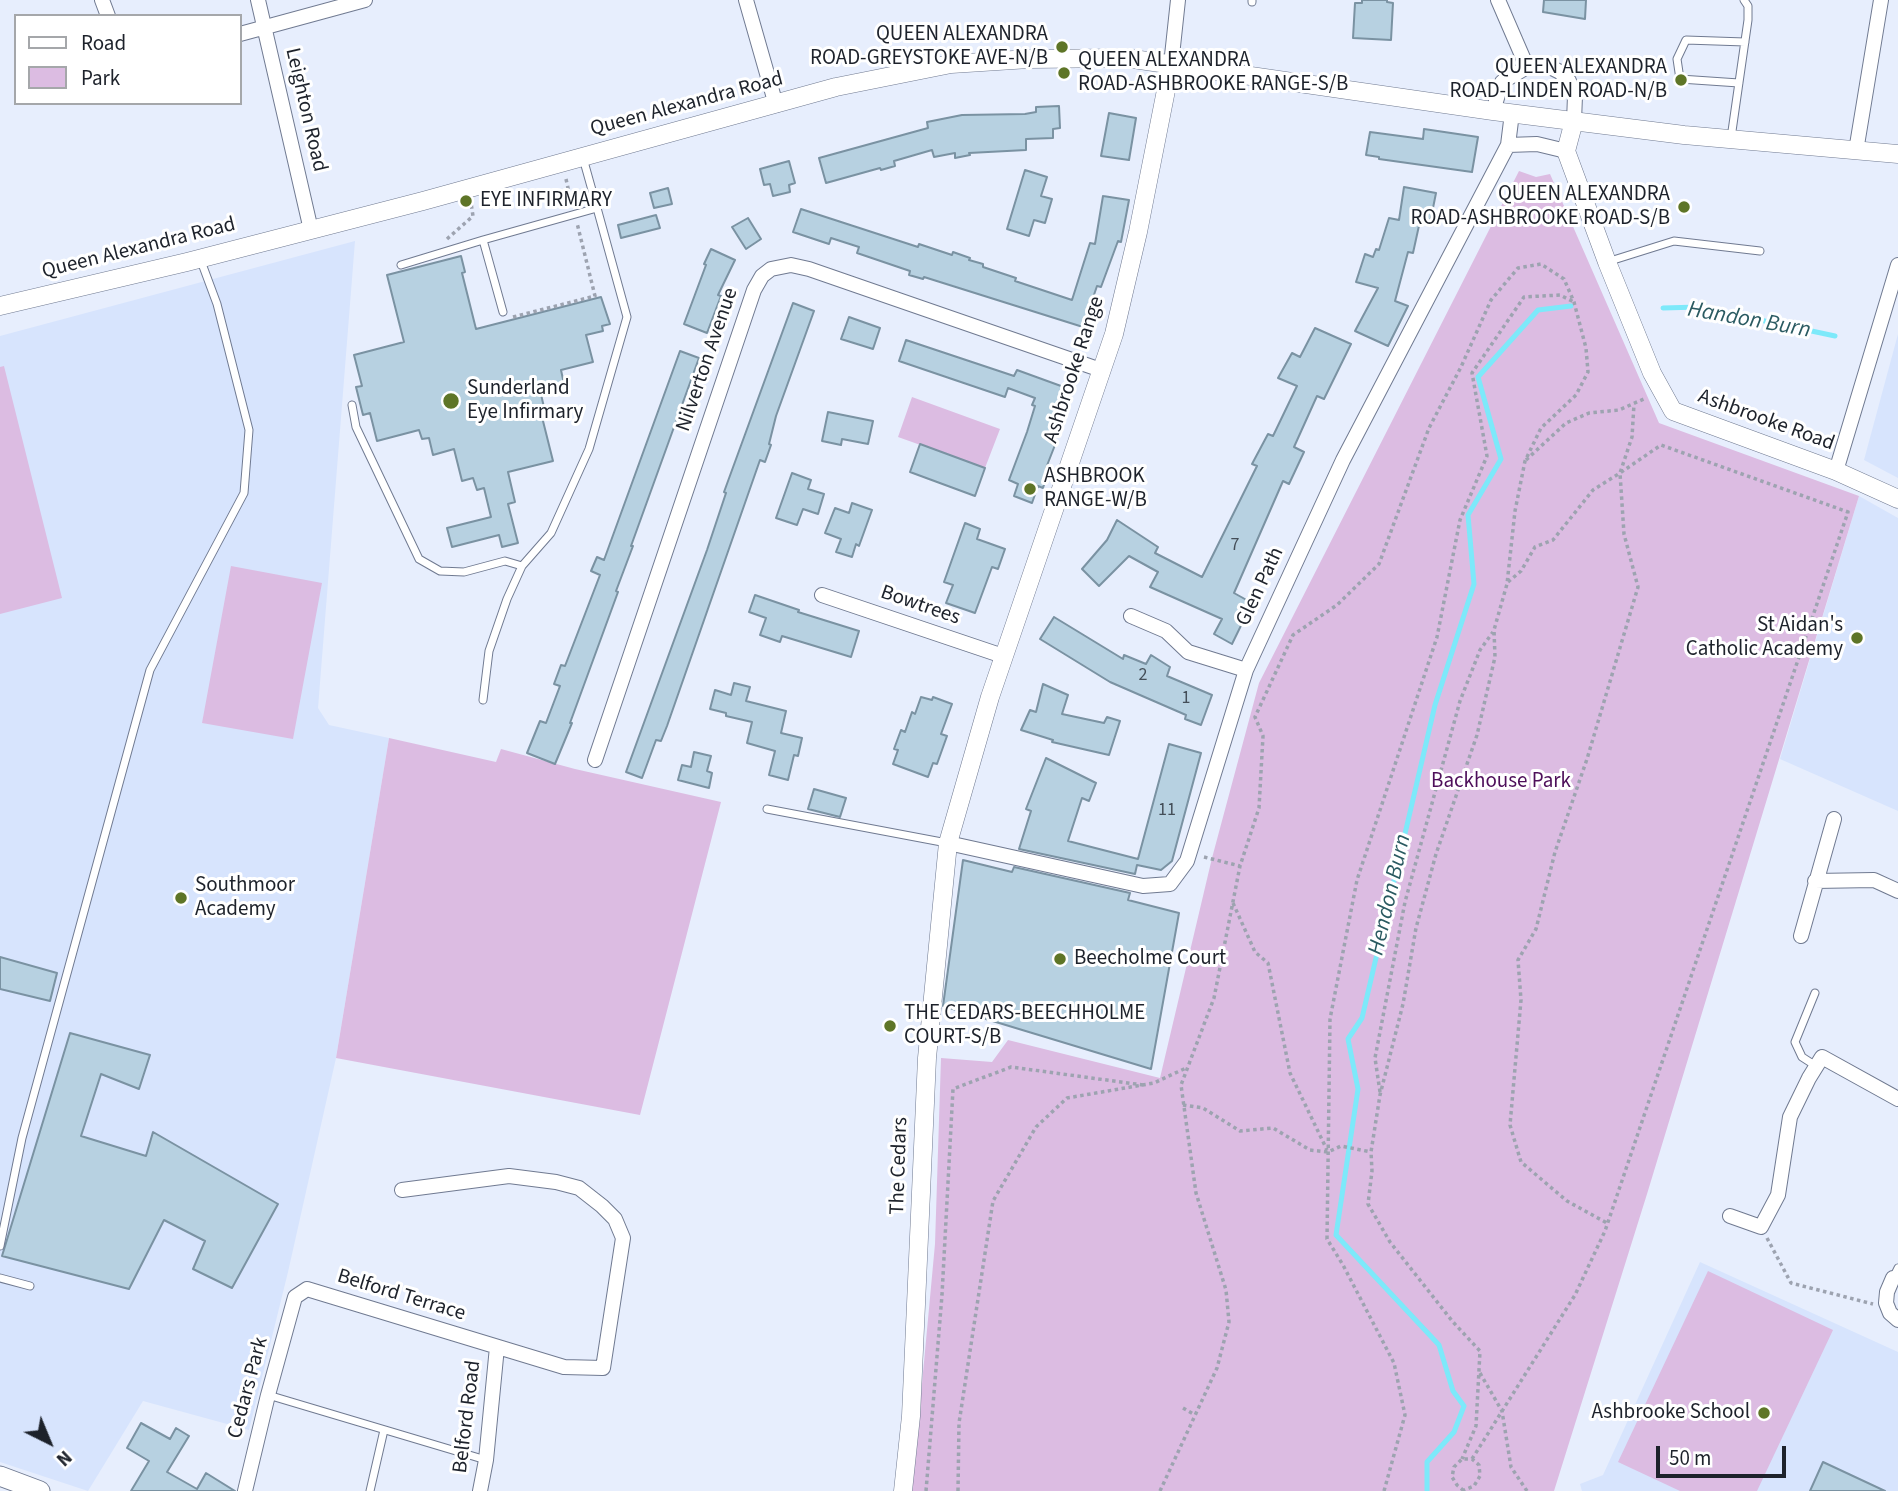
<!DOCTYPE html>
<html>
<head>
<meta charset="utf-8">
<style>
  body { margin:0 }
  #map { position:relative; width:1898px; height:1491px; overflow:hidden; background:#e7eefd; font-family:"Source Sans 3",sans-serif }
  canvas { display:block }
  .legend { position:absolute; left:14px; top:14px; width:228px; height:91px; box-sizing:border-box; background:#fff; border:2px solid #a5a7aa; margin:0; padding:9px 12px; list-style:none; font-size:21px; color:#1d222b }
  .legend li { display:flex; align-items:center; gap:14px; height:35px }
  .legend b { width:35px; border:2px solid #a5a7aa }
  .north { position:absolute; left:14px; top:1407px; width:70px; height:70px; -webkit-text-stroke:5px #fff; paint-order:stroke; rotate:137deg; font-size:19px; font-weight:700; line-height:28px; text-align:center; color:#1d222b }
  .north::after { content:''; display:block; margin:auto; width:24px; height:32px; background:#1d222b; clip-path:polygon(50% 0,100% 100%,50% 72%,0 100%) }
  .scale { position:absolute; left:1656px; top:1446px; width:130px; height:32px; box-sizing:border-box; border:4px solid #1d222b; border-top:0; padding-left:9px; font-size:21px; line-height:24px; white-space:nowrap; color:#1d222b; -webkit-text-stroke:5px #fff; paint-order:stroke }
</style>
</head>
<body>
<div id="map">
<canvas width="1898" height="1491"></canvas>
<ul class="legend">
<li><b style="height:9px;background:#fff"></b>Road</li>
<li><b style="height:19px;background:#dcbce2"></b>Park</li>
</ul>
<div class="north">N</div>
<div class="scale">50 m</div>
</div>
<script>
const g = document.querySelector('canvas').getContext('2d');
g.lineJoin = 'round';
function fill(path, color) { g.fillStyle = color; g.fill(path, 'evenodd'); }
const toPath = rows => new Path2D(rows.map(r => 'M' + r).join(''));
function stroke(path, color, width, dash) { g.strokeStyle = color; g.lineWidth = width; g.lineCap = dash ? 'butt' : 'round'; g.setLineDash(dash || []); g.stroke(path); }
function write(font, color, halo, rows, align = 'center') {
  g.font = font + ' "Source Sans 3",sans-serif'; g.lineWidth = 6; g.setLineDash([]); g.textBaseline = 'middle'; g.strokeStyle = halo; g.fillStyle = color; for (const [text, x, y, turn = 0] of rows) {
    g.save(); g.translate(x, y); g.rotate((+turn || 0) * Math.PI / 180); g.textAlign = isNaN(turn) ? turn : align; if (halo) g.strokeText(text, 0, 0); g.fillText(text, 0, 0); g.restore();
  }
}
const built = toPath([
  [355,241,318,708,329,725,389,738,336,1058,288,1272,249,1430,143,1401,88,1491,0,1462,0,336],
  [1898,334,1898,478,1864,460],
  [1859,496,1898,518,1898,811,1780,759],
  [1700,1262,1898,1352,1898,1491,1582,1491,1580,1484,1603,1475]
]);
const green = toPath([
  [1519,171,1536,177,1550,174,1659,423,1859,496,1647,1194,1554,1491,912,1491,935,1244,941,1058,992,1062,1008,1040,1160,1078,1212,858,1259,683],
  [4,366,62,598,0,614,0,367],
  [912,397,1000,429,985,468,898,437],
  [231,566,322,583,293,739,202,723],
  [389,738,496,762,501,749,575,769,721,802,640,1115,336,1058],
  [1708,1271,1833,1330,1757,1491,1680,1491,1618,1462]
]);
const stream = toPath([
  [1663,308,1699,307,1835,336],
  [1427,1491,1427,1462,1454,1432,1464,1406,1453,1391,1439,1345,1336,1235,1358,1089,1348,1039,1362,1018,1435,705,1474,584,1468,515,1501,459,1478,377,1538,310,1571,306]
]);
const building = toPath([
  [1362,0,1387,0,1387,2,1393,3,1391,40,1353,38,1355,3,1362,3,1362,0],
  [1544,0,1586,0,1585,19,1543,12,1544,0],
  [1059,106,1060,128,1053,129,1053,138,1026,139,1026,150,969,153,970,155,955,158,955,153,934,157,932,150,894,161,895,166,881,170,880,168,826,183,819,158,928,128,927,122,962,115,1025,114,1036,112,1036,107,1059,106],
  [1109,113,1136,118,1129,160,1101,156,1109,113],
  [1424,129,1478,137,1472,172,1379,159,1379,157,1366,155,1370,132,1423,139,1424,129],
  [789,161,795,183,789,185,790,192,773,196,770,184,764,185,760,169,789,161],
  [1025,170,1047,177,1041,196,1052,199,1045,223,1034,220,1029,236,1007,229,1025,170],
  [1404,187,1436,193,1430,223,1420,221,1413,253,1408,252,1395,301,1408,306,1388,346,1355,331,1378,288,1356,282,1365,254,1373,257,1376,249,1379,250,1389,218,1399,220,1404,187],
  [668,188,672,204,654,208,650,193,668,188],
  [1103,196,1129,200,1121,242,1118,241,1101,287,1097,286,1083,327,924,277,923,279,909,275,910,271,857,253,859,247,831,238,829,244,793,232,801,209,918,247,919,244,952,255,953,252,970,258,969,260,983,264,983,267,1016,278,1015,281,1072,300,1090,243,1095,244,1103,196],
  [656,215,660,228,621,238,618,225,656,215],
  [748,218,761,239,746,249,732,227,748,218],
  [711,249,735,260,718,295,721,296,707,333,684,324,706,265,704,264,711,249],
  [461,256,465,272,462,273,476,329,601,297,610,324,602,326,603,331,586,335,593,362,561,370,564,384,540,390,546,416,542,417,553,461,508,472,515,502,508,504,518,543,502,547,499,535,452,547,447,528,491,517,484,488,477,490,473,478,462,481,454,449,433,455,429,438,422,439,419,430,377,441,370,413,363,415,356,387,362,386,354,355,404,342,387,275,461,256],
  [793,303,814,311,776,416,769,444,771,445,765,462,760,460,667,726,661,741,656,740,642,778,626,772,707,550,726,493,724,492,793,303],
  [849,317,880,328,873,349,841,339,849,317],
  [1315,328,1351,344,1324,399,1317,396,1294,447,1304,452,1289,484,1283,481,1234,593,1252,603,1232,644,1214,634,1222,619,1150,587,1158,572,1129,556,1099,586,1082,569,1107,540,1117,520,1158,547,1155,553,1202,577,1257,466,1252,464,1268,434,1273,436,1297,386,1278,378,1292,353,1300,357,1315,328],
  [906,340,1014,376,1017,370,1072,390,1051,443,1055,445,1046,468,1049,469,1043,488,1038,486,1032,503,1014,496,1018,484,1009,480,1027,432,1035,406,1032,405,1035,398,1008,388,1005,397,899,361,906,340],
  [680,351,699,358,631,546,633,546,616,591,618,592,570,723,572,723,555,764,527,753,540,721,546,723,560,686,554,684,561,665,565,666,600,575,591,571,597,557,604,560,680,351],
  [828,412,873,421,868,444,842,439,841,445,822,441,828,412],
  [920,444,985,468,975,496,910,472,920,444],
  [792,473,811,480,808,489,824,494,818,514,803,509,797,525,776,518,792,473],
  [852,503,872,510,859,546,856,544,852,557,836,552,841,539,825,533,835,508,849,513,852,503],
  [965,523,980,529,977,539,1005,549,998,569,992,567,975,613,946,603,953,585,944,582,965,523],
  [755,595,799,610,798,612,859,631,851,657,782,636,780,642,760,635,766,618,749,612,755,595],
  [1054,617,1123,659,1124,655,1146,664,1151,655,1170,667,1167,676,1212,695,1201,725,1185,719,1186,715,1110,682,1040,639,1054,617],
  [734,683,750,687,746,701,786,711,781,733,802,738,798,756,794,755,788,780,769,775,775,751,747,743,752,722,726,716,726,713,710,709,715,690,731,695,734,683],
  [1043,684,1068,695,1062,714,1104,723,1107,717,1120,721,1109,755,1052,742,1053,740,1021,730,1030,710,1036,712,1043,684],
  [921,697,932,700,933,697,952,704,941,734,947,736,937,764,933,763,928,777,893,764,898,750,894,749,901,730,905,732,912,712,915,714,921,697],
  [1169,744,1201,753,1172,861,1161,870,1137,865,1135,874,1019,849,1031,811,1026,809,1046,758,1096,783,1089,801,1082,798,1068,841,1138,859,1169,744],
  [694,752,711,756,707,771,712,773,709,788,678,780,682,765,691,767,694,752],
  [814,789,846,798,840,817,808,809,814,789],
  [963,860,1012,872,1014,867,1130,893,1128,900,1179,913,1151,1069,943,1006,963,860],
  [0,957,57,973,50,1001,0,989,0,957],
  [70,1033,150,1055,139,1089,101,1074,81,1136,146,1156,153,1132,278,1204,232,1288,193,1269,205,1241,164,1220,129,1289,2,1256,70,1033],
  [141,1423,170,1439,176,1428,189,1436,167,1472,197,1489,206,1473,235,1491,131,1491,149,1461,127,1448,141,1423],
  [1823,1462,1885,1491,1810,1491,1823,1462]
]);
const path = toPath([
  [566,179,572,206],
  [447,239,473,216,471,203],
  [513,317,595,296,577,223],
  [1526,460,1566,423,1589,413,1619,410,1646,398],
  [1508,582,1521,571,1535,547,1553,540,1593,490,1620,473,1632,437,1634,404],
  [1204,857,1240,866],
  [1233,903,1255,952,1268,963,1290,1073,1327,1150],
  [1380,1092,1375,1058,1405,902,1460,701,1480,650,1493,632],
  [1183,1105,1203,1108,1240,1131,1273,1128,1310,1150,1328,1152,1341,1146,1371,1152],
  [1767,1238,1791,1283,1873,1304],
  [1480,1373,1502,1411,1511,1467,1527,1491],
  [1183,1408,1195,1415],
  [1472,1459,1575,1295,1605,1231,1848,512,1661,445,1620,473,1624,534,1638,587,1587,759,1555,852,1536,929,1518,960,1521,1000,1510,1125,1521,1162,1567,1201,1607,1223],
  [926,1491,942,1295,953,1089,1011,1067,1143,1085],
  [958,1491,959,1423,993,1201,1036,1127,1067,1098,1154,1083,1186,1068],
  [1160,1491,1217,1368,1229,1322,1226,1290,1196,1193,1181,1085,1214,998,1240,866,1259,808,1263,736,1255,717,1293,635,1337,605,1379,564,1429,428,1461,367,1491,300,1518,268,1541,264,1564,279,1574,302,1586,348,1588,372,1576,395,1541,428,1525,461,1515,511,1507,584,1494,630,1495,657,1477,735,1436,854,1416,928,1403,1004,1380,1095,1371,1152,1372,1171,1368,1204,1390,1242,1453,1322,1480,1351,1476,1426,1462,1459],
  [1384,1491,1405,1415,1394,1363,1343,1265,1327,1239,1330,1019,1357,880,1437,637,1460,520,1487,456,1472,373,1524,297,1560,295,1574,302],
  [1462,1491,1474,1486,1480,1476,1479,1465,1472,1459,1462,1459,1454,1467,1452,1477,1457,1485,1463,1490]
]);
const service = toPath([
  [1252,2,1252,0],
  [1739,83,1680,79,1677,59,1686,40,1745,42],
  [1731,138,1748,20,1748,6,1744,0],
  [1607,262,1674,241,1760,251],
  [401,265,483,240],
  [503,312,483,240,597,208,583,158],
  [352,405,356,427,419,559,440,571,464,572,505,561,522,566],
  [483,700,489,651,507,599,522,566,551,533,589,449,627,317,597,208],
  [767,809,947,843],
  [1815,993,1795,1042,1802,1057,1816,1066],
  [0,1246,22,1138,150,670,244,493,249,430,217,304,201,261],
  [0,1278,30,1286],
  [1893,1278,1898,1268],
  [268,1395,486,1460],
  [370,1491,384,1430]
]);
const minor = toPath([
  [102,0,108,16],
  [258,0,311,230],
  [746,0,776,105],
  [1498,0,1527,67],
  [240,34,365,0],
  [1171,65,1178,0],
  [1493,111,1502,82,1527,67,1548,66,1560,72,1569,81,1575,96,1574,121],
  [1508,145,1537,144,1566,151],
  [1856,151,1881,0],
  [1836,471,1898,265],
  [822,595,1003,656],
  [1131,616,1166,631,1188,652,1246,670],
  [595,760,754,290,762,276,771,269,791,265,809,269,1101,370],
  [948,843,1143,886,1170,884,1187,861,1246,670,1343,460,1508,145,1512,113],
  [1815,881,1874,880,1898,891],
  [1801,936,1834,819],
  [1730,1216,1761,1227,1778,1195,1790,1117,1809,1078,1822,1057,1898,1099],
  [1893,1278,1887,1292,1886,1303,1890,1313,1898,1320],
  [245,1491,268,1395,295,1297,307,1289,564,1367,603,1368,623,1238,615,1219,602,1206,579,1188,556,1182,509,1176,402,1190],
  [480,1491,486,1460,497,1347]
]);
const tertiary = toPath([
  [1574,121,1566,151,1607,262,1652,373,1673,411,1836,471,1898,499],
  [0,306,187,262,423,201,836,87,951,64,1029,59,1126,58,1493,111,1684,135,1898,154],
  [903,1491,911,1416,927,1058,948,843,990,697,1114,334,1138,232,1171,65]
]);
const secondary = toPath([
  [0,1476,40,1491]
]);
const markers = [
  [1062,47,7,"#5e7527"],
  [1064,73,7,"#5e7527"],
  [1681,80,7,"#5e7527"],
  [466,201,7,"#5e7527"],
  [1684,207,7,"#5e7527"],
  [451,401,9,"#5e7527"],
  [1030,489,7,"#5e7527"],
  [1857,638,7,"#5e7527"],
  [181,898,7,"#5e7527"],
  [1060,959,7,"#5e7527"],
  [890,1026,7,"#5e7527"],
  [1764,1413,7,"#5e7527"]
];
const numberNames = [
  ["7",1235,546],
  ["2",1143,676],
  ["1",1186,699],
  ["11",1167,811]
];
const poiNames = [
  ["QUEEN ALEXANDRA",1048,35,"right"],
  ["ROAD-GREYSTOKE AVE-N/B",1048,59,"right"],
  ["QUEEN ALEXANDRA",1078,61],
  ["ROAD-ASHBROOKE RANGE-S/B",1078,85],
  ["QUEEN ALEXANDRA",1667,68,"right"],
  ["ROAD-LINDEN ROAD-N/B",1667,92,"right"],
  ["QUEEN ALEXANDRA",1670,195,"right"],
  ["ROAD-ASHBROOKE ROAD-S/B",1670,219,"right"],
  ["EYE INFIRMARY",480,201],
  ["Sunderland",467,389],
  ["Eye Infirmary",467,413],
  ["ASHBROOK",1044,477],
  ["RANGE-W/B",1044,501],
  ["St Aidan's",1843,626,"right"],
  ["Catholic Academy",1843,650,"right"],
  ["Southmoor",195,886],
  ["Academy",195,910],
  ["Beecholme Court",1074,959],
  ["THE CEDARS-BEECHHOLME",904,1014],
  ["COURT-S/B",904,1038],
  ["Ashbrooke School",1750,1413,"right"]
];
const streetNames = [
  ["Queen Alexandra Road",687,105,-15],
  ["Leighton Road",305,110,77],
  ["Queen Alexandra Road",139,249,-14],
  ["Nilverton Avenue",708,360,-71],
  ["Ashbrooke Range",1075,370,-72],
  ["Ashbrooke Road",1766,421,20],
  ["Glen Path",1261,587,-65],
  ["Bowtrees",920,606,19],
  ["The Cedars",900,1166,-88],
  ["Belford Terrace",401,1296,17],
  ["Cedars Park",249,1388,-75],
  ["Belford Road",468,1417,-83]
];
const parkNames = [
  ["Backhouse Park",1501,782]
];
const waterNames = [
  ["Handon Burn",1749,321,10],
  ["Hendon Burn",1391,895,-77]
];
fill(built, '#d7e4fd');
fill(green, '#dcbce2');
stroke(stream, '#7de9fa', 5);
fill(building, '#b7d1e1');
stroke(building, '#7a92a2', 2);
stroke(service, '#707a91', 9);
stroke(minor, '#707a91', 16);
stroke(tertiary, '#707a91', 19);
stroke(secondary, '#707a91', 21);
stroke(path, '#9da3b0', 3.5, [3.5, 3.5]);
stroke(service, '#fff', 7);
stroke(minor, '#fff', 14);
stroke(tertiary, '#fff', 18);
stroke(secondary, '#fff', 19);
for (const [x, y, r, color] of markers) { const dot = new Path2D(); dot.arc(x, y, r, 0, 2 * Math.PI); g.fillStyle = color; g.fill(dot); stroke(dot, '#fff', 2.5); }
write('18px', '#444e58', null, numberNames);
write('21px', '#1d222b', '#fff', poiNames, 'left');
write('21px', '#1d222b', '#fff', streetNames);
write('21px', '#4e0f5a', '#fff', parkNames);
write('italic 23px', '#2a5a61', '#fff', waterNames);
</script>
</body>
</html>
